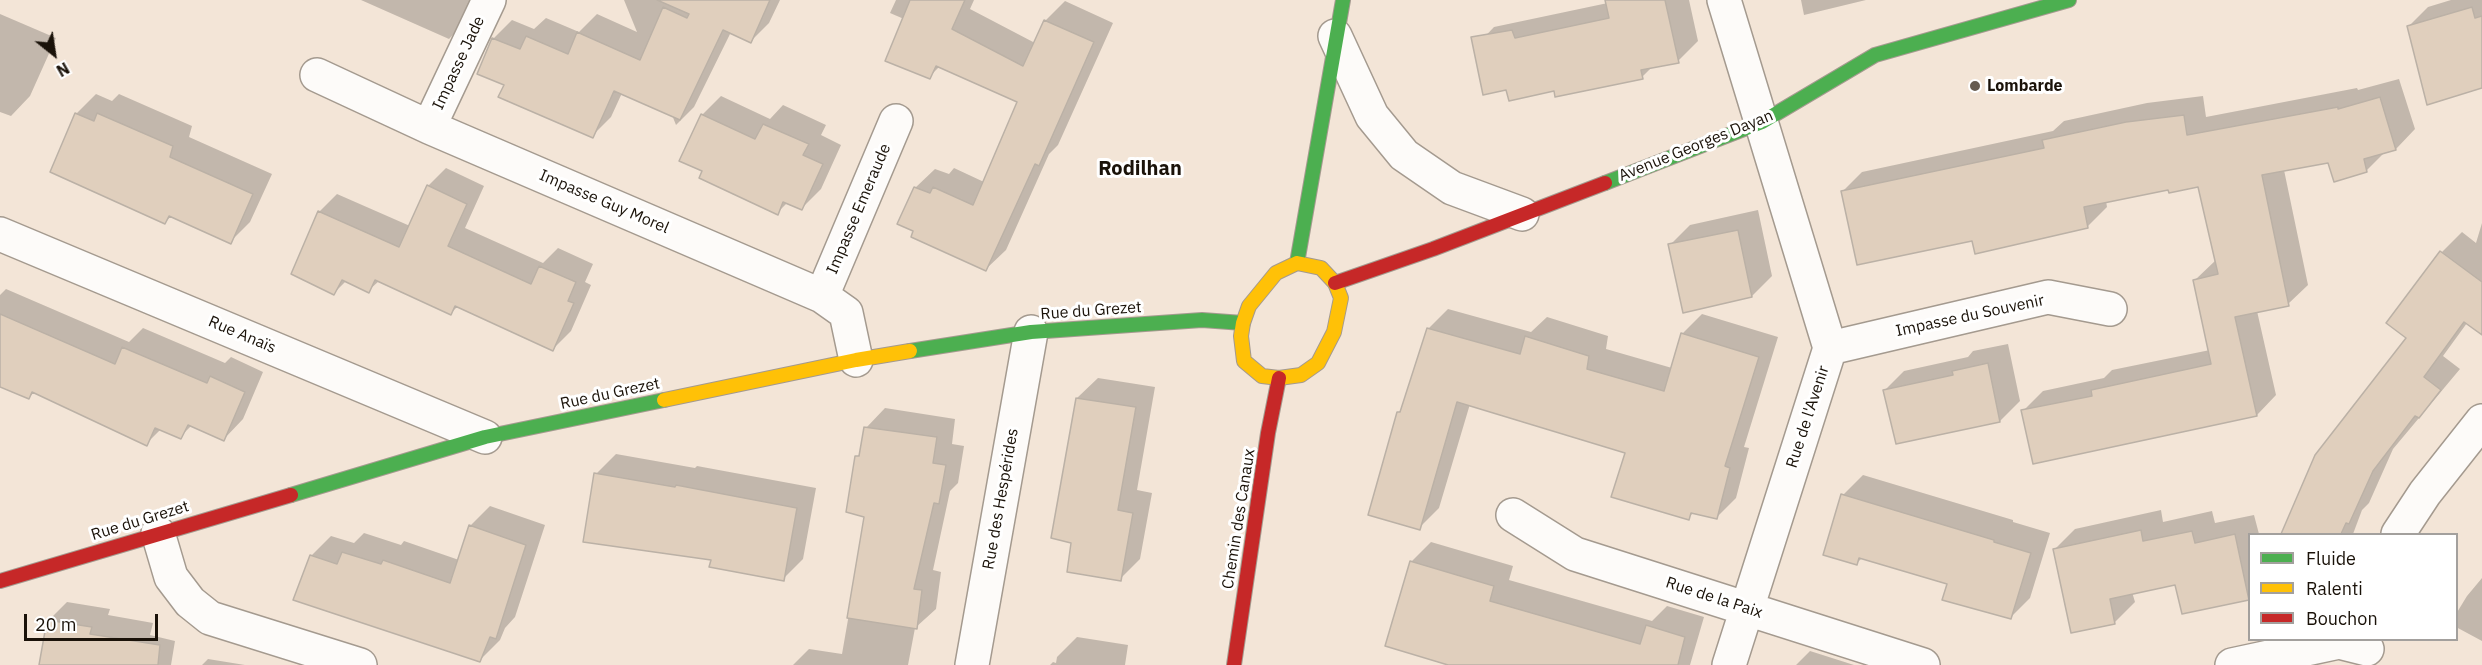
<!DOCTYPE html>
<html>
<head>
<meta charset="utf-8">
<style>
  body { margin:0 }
  #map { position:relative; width:2482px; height:665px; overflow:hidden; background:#f3e5d7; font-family:"IBM Plex Sans",sans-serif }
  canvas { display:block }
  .legend { position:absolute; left:2248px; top:533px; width:210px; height:108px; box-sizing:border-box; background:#fff; border:2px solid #a3a09d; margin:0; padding:8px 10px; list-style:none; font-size:18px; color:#1a1209 }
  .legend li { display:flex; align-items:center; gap:12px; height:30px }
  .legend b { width:30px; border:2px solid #a3a09d }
  .north { position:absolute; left:24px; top:24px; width:60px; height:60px; -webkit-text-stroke:4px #fff; paint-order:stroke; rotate:150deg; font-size:16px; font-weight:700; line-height:24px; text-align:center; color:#1a1209 }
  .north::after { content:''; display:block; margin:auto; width:21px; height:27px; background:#1a1209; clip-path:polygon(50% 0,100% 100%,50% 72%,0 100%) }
  .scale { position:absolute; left:24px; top:614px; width:134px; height:27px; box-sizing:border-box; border:3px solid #1a1209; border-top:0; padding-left:8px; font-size:18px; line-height:21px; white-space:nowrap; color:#1a1209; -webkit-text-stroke:4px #fff; paint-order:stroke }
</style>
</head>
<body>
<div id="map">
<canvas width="2482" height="665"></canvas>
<ul class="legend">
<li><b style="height:8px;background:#4caf50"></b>Fluide</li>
<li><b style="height:8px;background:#ffc107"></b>Ralenti</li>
<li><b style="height:8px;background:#c62828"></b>Bouchon</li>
</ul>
<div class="north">N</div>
<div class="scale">20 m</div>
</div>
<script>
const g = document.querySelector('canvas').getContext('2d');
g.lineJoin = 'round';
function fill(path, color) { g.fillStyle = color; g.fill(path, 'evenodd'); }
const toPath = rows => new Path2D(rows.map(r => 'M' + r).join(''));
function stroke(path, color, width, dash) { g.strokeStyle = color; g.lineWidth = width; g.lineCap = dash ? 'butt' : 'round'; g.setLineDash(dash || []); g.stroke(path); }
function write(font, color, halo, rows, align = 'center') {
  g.font = font + ' "IBM Plex Sans",sans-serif'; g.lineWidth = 6; g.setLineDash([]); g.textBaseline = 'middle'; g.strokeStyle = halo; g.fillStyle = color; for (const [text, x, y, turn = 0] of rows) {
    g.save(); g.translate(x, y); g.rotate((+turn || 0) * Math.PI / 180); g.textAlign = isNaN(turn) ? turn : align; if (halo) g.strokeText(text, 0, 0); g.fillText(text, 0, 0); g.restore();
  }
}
const shadow = toPath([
  [361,0,478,0,469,18,449,39],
  [624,0,780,0,769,23,751,41,731,32,694,107,676,125,672,115,622,93,611,117,592,136,506,84,493,39,512,20,534,29,546,18,579,32,597,14,637,32],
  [896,0,974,0,970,9,1035,43,1045,21,1065,1,1113,23,1058,145,1049,154,1006,250,986,269,915,188,935,169,949,174,954,168,984,182,1019,102,940,66,929,77,904,19,890,13],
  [1689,0,1698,41,1678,61,1653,66,1642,77,1555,89,1507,89,1475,47,1494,27,1622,0],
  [1801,0,1866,0,1804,15],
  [2451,0,2482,0,2482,77,2408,27,2428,7],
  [0,14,56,38,30,96,11,116,0,112],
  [2399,79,2415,129,2396,149,2385,152,2366,171,2329,161,2284,170,2308,285,2288,304,2257,311,2276,395,2257,415,2023,411,2043,391,2104,378,2112,370,2210,350,2195,280,2216,260,2199,185,2170,188,2106,201,2107,207,2087,227,1973,240,1843,191,1862,172,2053,131,2064,121,2147,103,2203,96,2206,117,2357,88,2358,90],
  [96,94,112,101,119,94,192,126,189,137,272,174,250,222,230,242,171,216,165,223,76,114],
  [721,96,770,119,783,105,826,125,821,135,841,145,821,189,802,208,788,202,777,213,704,171,702,115],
  [446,168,484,186,465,228,543,263,558,248,593,264,585,282,591,285,571,331,553,349,458,306,451,313,379,281,368,291,346,281,334,293,319,212,337,194,410,226,428,186],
  [1758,210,1772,276,1752,296,1670,245,1690,225],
  [2482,223,2482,333,2467,323,2443,356,2460,369,2393,449,2369,503,2362,510,2353,534,2282,534,2316,456,2408,338,2388,322,2442,252,2462,232,2476,243],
  [6,289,129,342,143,328,225,363,231,357,263,372,243,419,224,439,192,425,180,437,161,429,146,444,34,392,29,398,0,385,0,295],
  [1448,309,1531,332,1547,317,1608,336,1606,349,1672,368,1682,334,1702,314,1778,337,1744,447,1749,448,1736,498,1716,518,1694,512,1688,518,1627,452,1470,404,1439,508,1419,528,1399,412,1402,409,1428,329],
  [2008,344,2020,401,2000,421,1884,391,1904,371,1968,357,1973,351],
  [1098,378,1155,387,1137,490,1152,493,1140,559,1120,579,1077,398],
  [885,408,955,419,952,444,964,446,958,483,950,491,933,570,941,572,936,609,915,628,908,665,793,665,809,649,842,654,866,516,857,457,861,452,866,428],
  [616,454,695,468,697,466,816,488,803,559,783,579,713,559,596,474],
  [1863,475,2013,520,2013,522,2050,533,2030,598,2010,618,1949,583,1862,558,1857,563,1843,495],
  [490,506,545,525,515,617,505,628,500,640,480,660,311,556,331,536,354,543,364,533,401,545,404,541,459,560,470,526],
  [2161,510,2163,522,2212,511,2215,523,2254,515,2259,534,2250,534,2250,597,2176,583,2132,592,2135,602,2114,623,2055,549,2075,529],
  [1431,542,1513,566,1509,580,1652,621,1667,606,1704,617,1690,665,1453,665,1411,562],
  [2482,578,2482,641,2456,627,2456,614,2467,596],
  [67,602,110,609,108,615,153,623,150,635,175,641,171,665,41,665,48,621],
  [1077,637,1128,645,1125,665,1050,665,1053,662,1056,663,1057,657],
  [1810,651,1854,665,1796,665],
  [208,659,245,665,202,665]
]);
const building = toPath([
  [657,0,770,0,751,43,723,30,680,120,614,91,593,138,498,97,504,85,477,74,492,38,520,49,526,36,568,54,577,32,640,60,663,7,687,18,689,14,657,0],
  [910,0,965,0,952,29,1023,66,1044,20,1094,42,1039,166,1035,164,986,271,911,237,913,231,897,224,914,187,930,193,933,187,973,205,1017,102,936,66,930,79,885,61,910,0],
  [1605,0,1665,0,1679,63,1641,70,1643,79,1555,97,1554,91,1509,101,1506,90,1483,95,1471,37,1512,30,1515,38,1609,18,1605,0],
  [2472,7,2475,18,2482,16,2482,88,2427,105,2407,26,2472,7],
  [2380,97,2396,150,2364,159,2367,172,2334,182,2328,163,2262,175,2289,306,2235,317,2257,416,2033,464,2021,410,2092,396,2091,390,2211,364,2193,280,2218,274,2198,187,2169,193,2168,190,2084,207,2088,228,1975,254,1972,241,1857,265,1841,191,2044,148,2042,140,2126,122,2184,115,2187,135,2338,107,2338,109,2380,97],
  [75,113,94,121,97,113,173,146,170,157,253,194,231,244,169,216,165,224,50,172,75,113],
  [701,114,755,139,763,124,809,144,803,155,823,164,802,210,783,202,778,215,699,178,702,171,679,161,701,114],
  [427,185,467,204,448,246,531,284,539,266,576,282,568,301,574,303,553,351,455,306,451,315,375,280,369,293,342,280,334,295,291,274,318,211,399,247,427,185],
  [1738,230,1752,297,1683,313,1668,244,1738,230],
  [2440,251,2482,282,2482,335,2464,322,2424,377,2441,390,2419,418,2415,416,2373,471,2349,524,2346,523,2341,534,2281,534,2315,455,2406,338,2386,323,2440,251],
  [0,314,115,364,122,347,207,383,210,376,245,392,224,441,188,425,181,439,155,428,147,446,32,392,29,399,0,387,0,314],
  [1427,328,1520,354,1525,336,1589,356,1587,369,1664,391,1681,333,1759,357,1725,466,1730,468,1717,519,1691,513,1689,520,1611,497,1625,453,1457,402,1420,530,1368,515,1397,412,1400,412,1427,328],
  [1988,363,2000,422,1896,444,1883,390,1953,375,1952,371,1988,363],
  [1076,398,1136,407,1118,510,1133,513,1121,581,1067,572,1071,543,1051,538,1076,398],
  [864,427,937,437,933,463,946,465,939,504,934,503,914,589,922,590,917,629,847,618,864,517,846,512,855,456,859,456,864,427],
  [594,473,675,487,676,485,797,508,784,581,709,567,711,560,583,542,594,473],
  [1841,494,1994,540,1994,542,2031,553,2011,619,1942,600,1947,584,1859,558,1857,565,1823,555,1841,494],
  [469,525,526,545,496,639,490,637,480,662,293,600,310,555,337,564,342,552,381,564,383,560,450,583,469,525],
  [2141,530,2143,541,2192,531,2195,543,2235,534,2249,600,2182,614,2175,585,2110,599,2115,624,2071,633,2053,549,2141,530],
  [1410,561,1494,586,1490,601,1640,644,1646,625,1685,637,1678,665,1448,665,1385,646,1410,561],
  [47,620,92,627,90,634,160,645,158,665,39,665,47,620]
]);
const street = toPath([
  [1724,0,1830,348,1729,665],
  [1335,36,1372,116,1404,155,1452,188,1522,214],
  [317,75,429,127,822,296,846,313,856,360],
  [429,127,489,0],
  [0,234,485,437],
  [822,296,896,121],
  [1830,348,2048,297,2110,309],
  [1513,515,1575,554,1923,665],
  [158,533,171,577,190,602,210,618,360,665],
  [2398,534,2425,493,2482,421],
  [972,665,1031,332],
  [2232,665,2339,642,2367,649]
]);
const fast = toPath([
  [1605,183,1762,122,1875,55,2069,0],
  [1297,263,1343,0],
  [910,351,1031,332,1202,320,1243,323],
  [291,495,485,437,664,400]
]);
const slow = toPath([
  [1297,263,1321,268,1335,283,1341,298,1334,332,1318,363,1301,375,1279,378,1262,376,1244,361,1241,336,1243,323,1249,306,1276,273,1297,263],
  [664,400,856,360,910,351]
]);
const jam = toPath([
  [1335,283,1433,249,1605,183],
  [0,581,291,495],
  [1234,665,1268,433,1279,378]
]);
const markers = [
  [1975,86,6,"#665c51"]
];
const streetNames = [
  ["Impasse Jade",459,63,-65],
  ["Avenue Georges Dayan",1696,146,-22],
  ["Impasse Guy Morel",604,202,23],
  ["Impasse Emeraude",859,209,-67],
  ["Rue du Grezet",1091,311,-4],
  ["Impasse du Souvenir",1970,316,-12],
  ["Rue Anaïs",242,335,23],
  ["Rue du Grezet",610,394,-12],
  ["Rue de l'Avenir",1808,417,-72],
  ["Rue des Hespérides",1001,499,-80],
  ["Chemin des Canaux",1239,519,-81],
  ["Rue du Grezet",140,521,-17],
  ["Rue de la Paix",1714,598,18]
];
const poiNames = [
  ["Lombarde",1987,86]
];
const quarterNames = [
  ["Rodilhan",1140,169]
];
fill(shadow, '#0003');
fill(building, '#e0cfbd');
stroke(building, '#bbb1a6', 1.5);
stroke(street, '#a49a8f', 36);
stroke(fast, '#a49a8f', 16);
stroke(slow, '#a49a8f', 16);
stroke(jam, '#a49a8f', 16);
stroke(street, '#fdfbf9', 33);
stroke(fast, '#4caf50', 14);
stroke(slow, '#ffc107', 14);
stroke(jam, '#c62828', 14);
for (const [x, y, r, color] of markers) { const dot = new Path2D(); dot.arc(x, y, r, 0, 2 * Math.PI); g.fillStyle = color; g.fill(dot); stroke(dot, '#fff', 2); }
write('16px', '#1a1209', '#fff', streetNames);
write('bold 16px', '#1a1209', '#fff', poiNames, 'left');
write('bold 20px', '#1a1209', '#fff', quarterNames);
</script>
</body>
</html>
